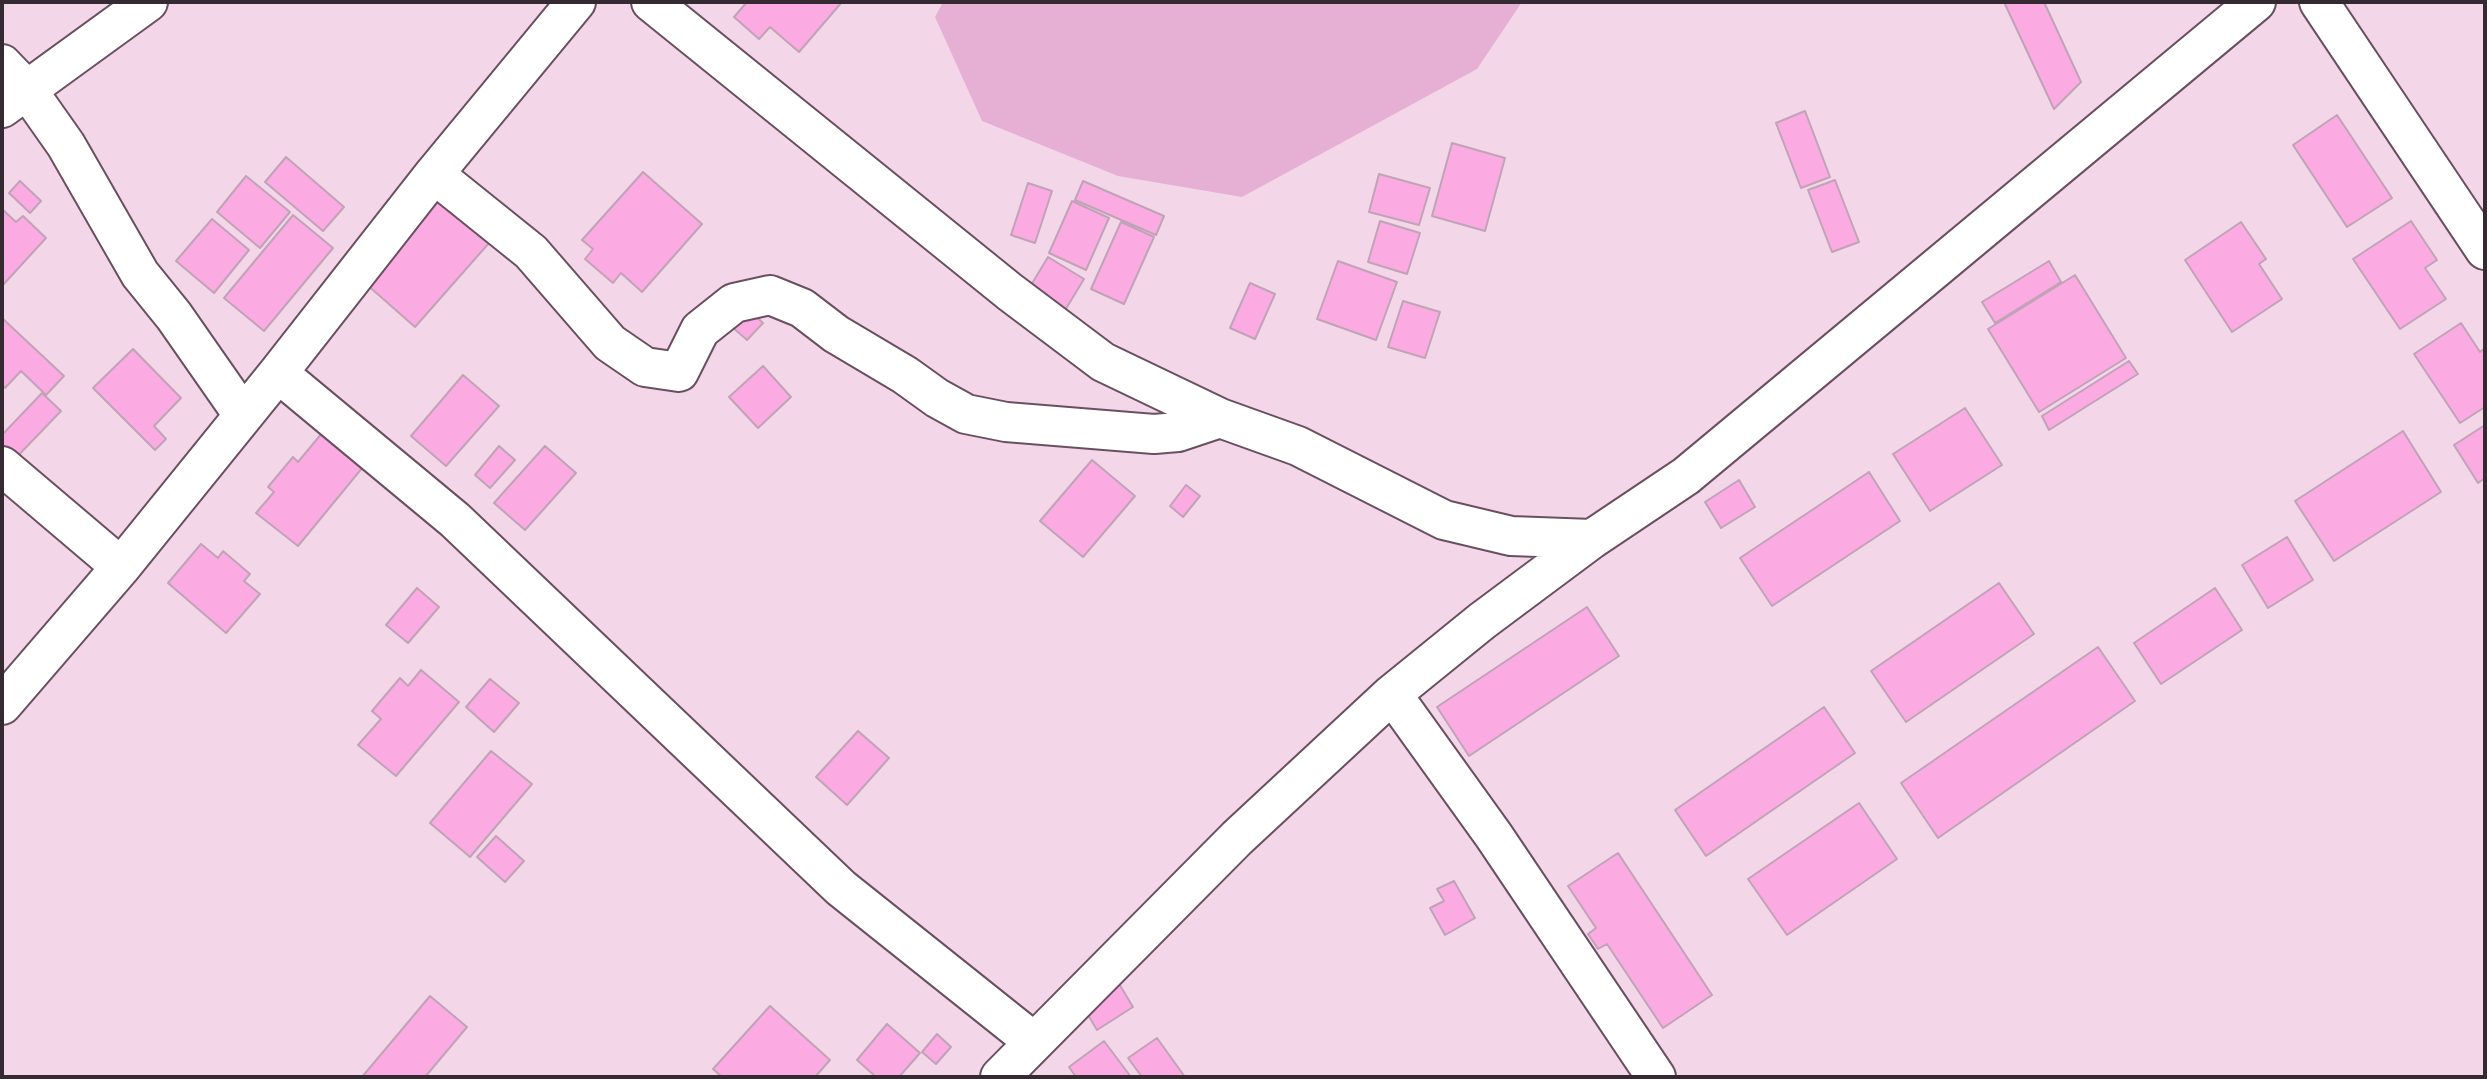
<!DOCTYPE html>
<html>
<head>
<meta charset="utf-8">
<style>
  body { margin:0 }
  #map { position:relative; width:2487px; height:1079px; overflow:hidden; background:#f4d6e9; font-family:Inter,sans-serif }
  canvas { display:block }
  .frame { position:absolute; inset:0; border:4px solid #362a32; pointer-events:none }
</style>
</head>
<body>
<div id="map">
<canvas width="2487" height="1079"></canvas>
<div class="frame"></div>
</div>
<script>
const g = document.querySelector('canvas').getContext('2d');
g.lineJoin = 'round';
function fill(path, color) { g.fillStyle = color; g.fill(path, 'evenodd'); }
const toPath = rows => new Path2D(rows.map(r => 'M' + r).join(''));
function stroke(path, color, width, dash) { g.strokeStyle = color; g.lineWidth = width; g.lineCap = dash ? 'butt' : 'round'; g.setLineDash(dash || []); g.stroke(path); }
const green = toPath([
  [943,2,1522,2,1477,69,1242,197,1118,176,982,121,935,17]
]);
const building = toPath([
  [747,2,842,2,799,52,770,27,759,39,734,17,747,2],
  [2004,2,2044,2,2081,82,2054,109,2004,2],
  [1805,111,1830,177,1801,188,1776,123,1805,111],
  [2337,115,2392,198,2347,227,2293,145,2337,115],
  [1452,143,1505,158,1485,231,1432,216,1452,143],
  [286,157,344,207,323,231,265,182,286,157],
  [643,172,702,224,642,292,621,273,613,283,585,259,593,249,582,240,643,172],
  [1379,174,1430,188,1419,225,1369,212,1379,174],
  [246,176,290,212,260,248,217,212,246,176],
  [1835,180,1859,242,1832,252,1808,190,1835,180],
  [20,181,41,201,30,213,9,193,20,181],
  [1083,181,1164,216,1156,235,1075,200,1083,181],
  [1028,183,1052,191,1035,243,1011,235,1028,183],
  [439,199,489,243,415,327,365,283,439,199],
  [1072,201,1109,218,1086,270,1049,253,1072,201],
  [2,209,16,222,23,216,46,238,2,286,2,209],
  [293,215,333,248,264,331,224,298,293,215],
  [212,219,249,250,214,293,176,261,212,219],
  [1380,221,1420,233,1407,274,1368,262,1380,221],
  [2411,221,2437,260,2425,268,2446,299,2400,329,2353,259,2411,221],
  [1121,222,1154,237,1124,304,1091,289,1121,222],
  [2241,222,2266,259,2259,264,2282,299,2232,332,2185,260,2241,222],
  [1048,257,1084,279,1064,312,1028,290,1048,257],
  [1338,261,1397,282,1376,340,1317,319,1338,261],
  [2049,261,2061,282,1995,323,1982,302,2049,261],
  [2075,275,2126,358,2039,412,1988,329,2075,275],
  [1250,283,1275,294,1255,339,1230,328,1250,283],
  [1403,301,1440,312,1425,358,1388,347,1403,301],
  [747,308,763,323,747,340,731,326,747,308],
  [2,318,64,376,46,395,21,371,5,388,2,385,2,318],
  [2461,323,2480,352,2485,348,2485,407,2460,423,2414,354,2461,323],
  [133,349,181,398,154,426,166,439,155,450,93,388,133,349],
  [2129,361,2138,374,2049,430,2042,416,2129,361],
  [763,366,791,397,758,428,729,397,763,366],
  [463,375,499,406,446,466,411,436,463,375],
  [42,393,61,411,11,463,2,454,2,435,42,393],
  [1965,408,2002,465,1930,511,1893,454,1965,408],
  [2485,425,2485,478,2478,483,2454,445,2485,425],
  [2403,431,2441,492,2334,561,2295,501,2403,431],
  [322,433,363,467,298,546,256,513,274,492,268,487,293,457,298,462,322,433],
  [499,446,515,460,490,488,475,475,499,446],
  [545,446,576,473,525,530,494,503,545,446],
  [1092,460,1135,496,1083,557,1040,521,1092,460],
  [1869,472,1900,521,1772,606,1740,558,1869,472],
  [1739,480,1755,507,1721,528,1705,502,1739,480],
  [1186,485,1200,496,1183,517,1170,506,1186,485],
  [2287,537,2313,580,2268,608,2242,565,2287,537],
  [201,544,218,558,223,551,250,574,244,581,260,594,226,633,168,583,201,544],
  [1999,583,2034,634,1906,722,1871,671,1999,583],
  [417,588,439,607,408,643,386,625,417,588],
  [2215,588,2242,630,2161,684,2134,643,2215,588],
  [1587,607,1619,656,1469,756,1437,707,1587,607],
  [2098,647,2135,701,1938,838,1901,783,2098,647],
  [421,670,459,702,396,776,358,745,381,719,372,711,400,678,408,686,421,670],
  [490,679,519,703,494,732,466,707,490,679],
  [1824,707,1855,753,1706,856,1675,810,1824,707],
  [858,731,889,758,847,805,816,777,858,731],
  [491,751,532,784,470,857,430,823,491,751],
  [1859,803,1897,859,1787,935,1748,879,1859,803],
  [496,836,524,861,505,882,477,857,496,836],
  [1618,853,1712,995,1663,1028,1607,944,1598,949,1588,934,1596,928,1568,886,1618,853],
  [1454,881,1475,918,1445,935,1430,908,1444,901,1437,889,1454,881],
  [1118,982,1133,1007,1097,1030,1082,1005,1118,982],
  [430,996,467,1027,425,1077,362,1077,430,996],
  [770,1006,830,1060,815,1077,722,1077,713,1069,770,1006],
  [887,1024,920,1053,899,1077,876,1077,857,1060,887,1024],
  [937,1034,951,1047,936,1064,922,1052,937,1034],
  [1157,1038,1185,1077,1142,1077,1128,1058,1157,1038],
  [1104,1041,1131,1077,1076,1077,1069,1067,1104,1041]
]);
const minor = toPath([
  [651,2,1010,292,1103,362,1220,418,1298,446,1444,520,1511,536,1592,539],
  [2319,2,2485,250],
  [2,64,28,91,66,145,140,274,174,316,243,415],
  [2,108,148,2],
  [434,174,531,252,610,343,645,367,679,372,700,330,734,303,770,295,802,308,836,334,905,375,937,398,966,414,1006,422,1154,434,1178,432,1220,418],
  [278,373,455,520,841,888,1034,1042],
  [2,466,121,567],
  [1392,694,1494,836,1656,1077],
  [2,705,121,567,278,373,434,174,576,2],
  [1000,1077,1237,838,1392,694,1482,621,1592,539,1686,476,2256,2]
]);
fill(green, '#e6b0d4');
fill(building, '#fcaae2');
stroke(building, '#c0a3b6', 2);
stroke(minor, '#695061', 42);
stroke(minor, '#fff', 38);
</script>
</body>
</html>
